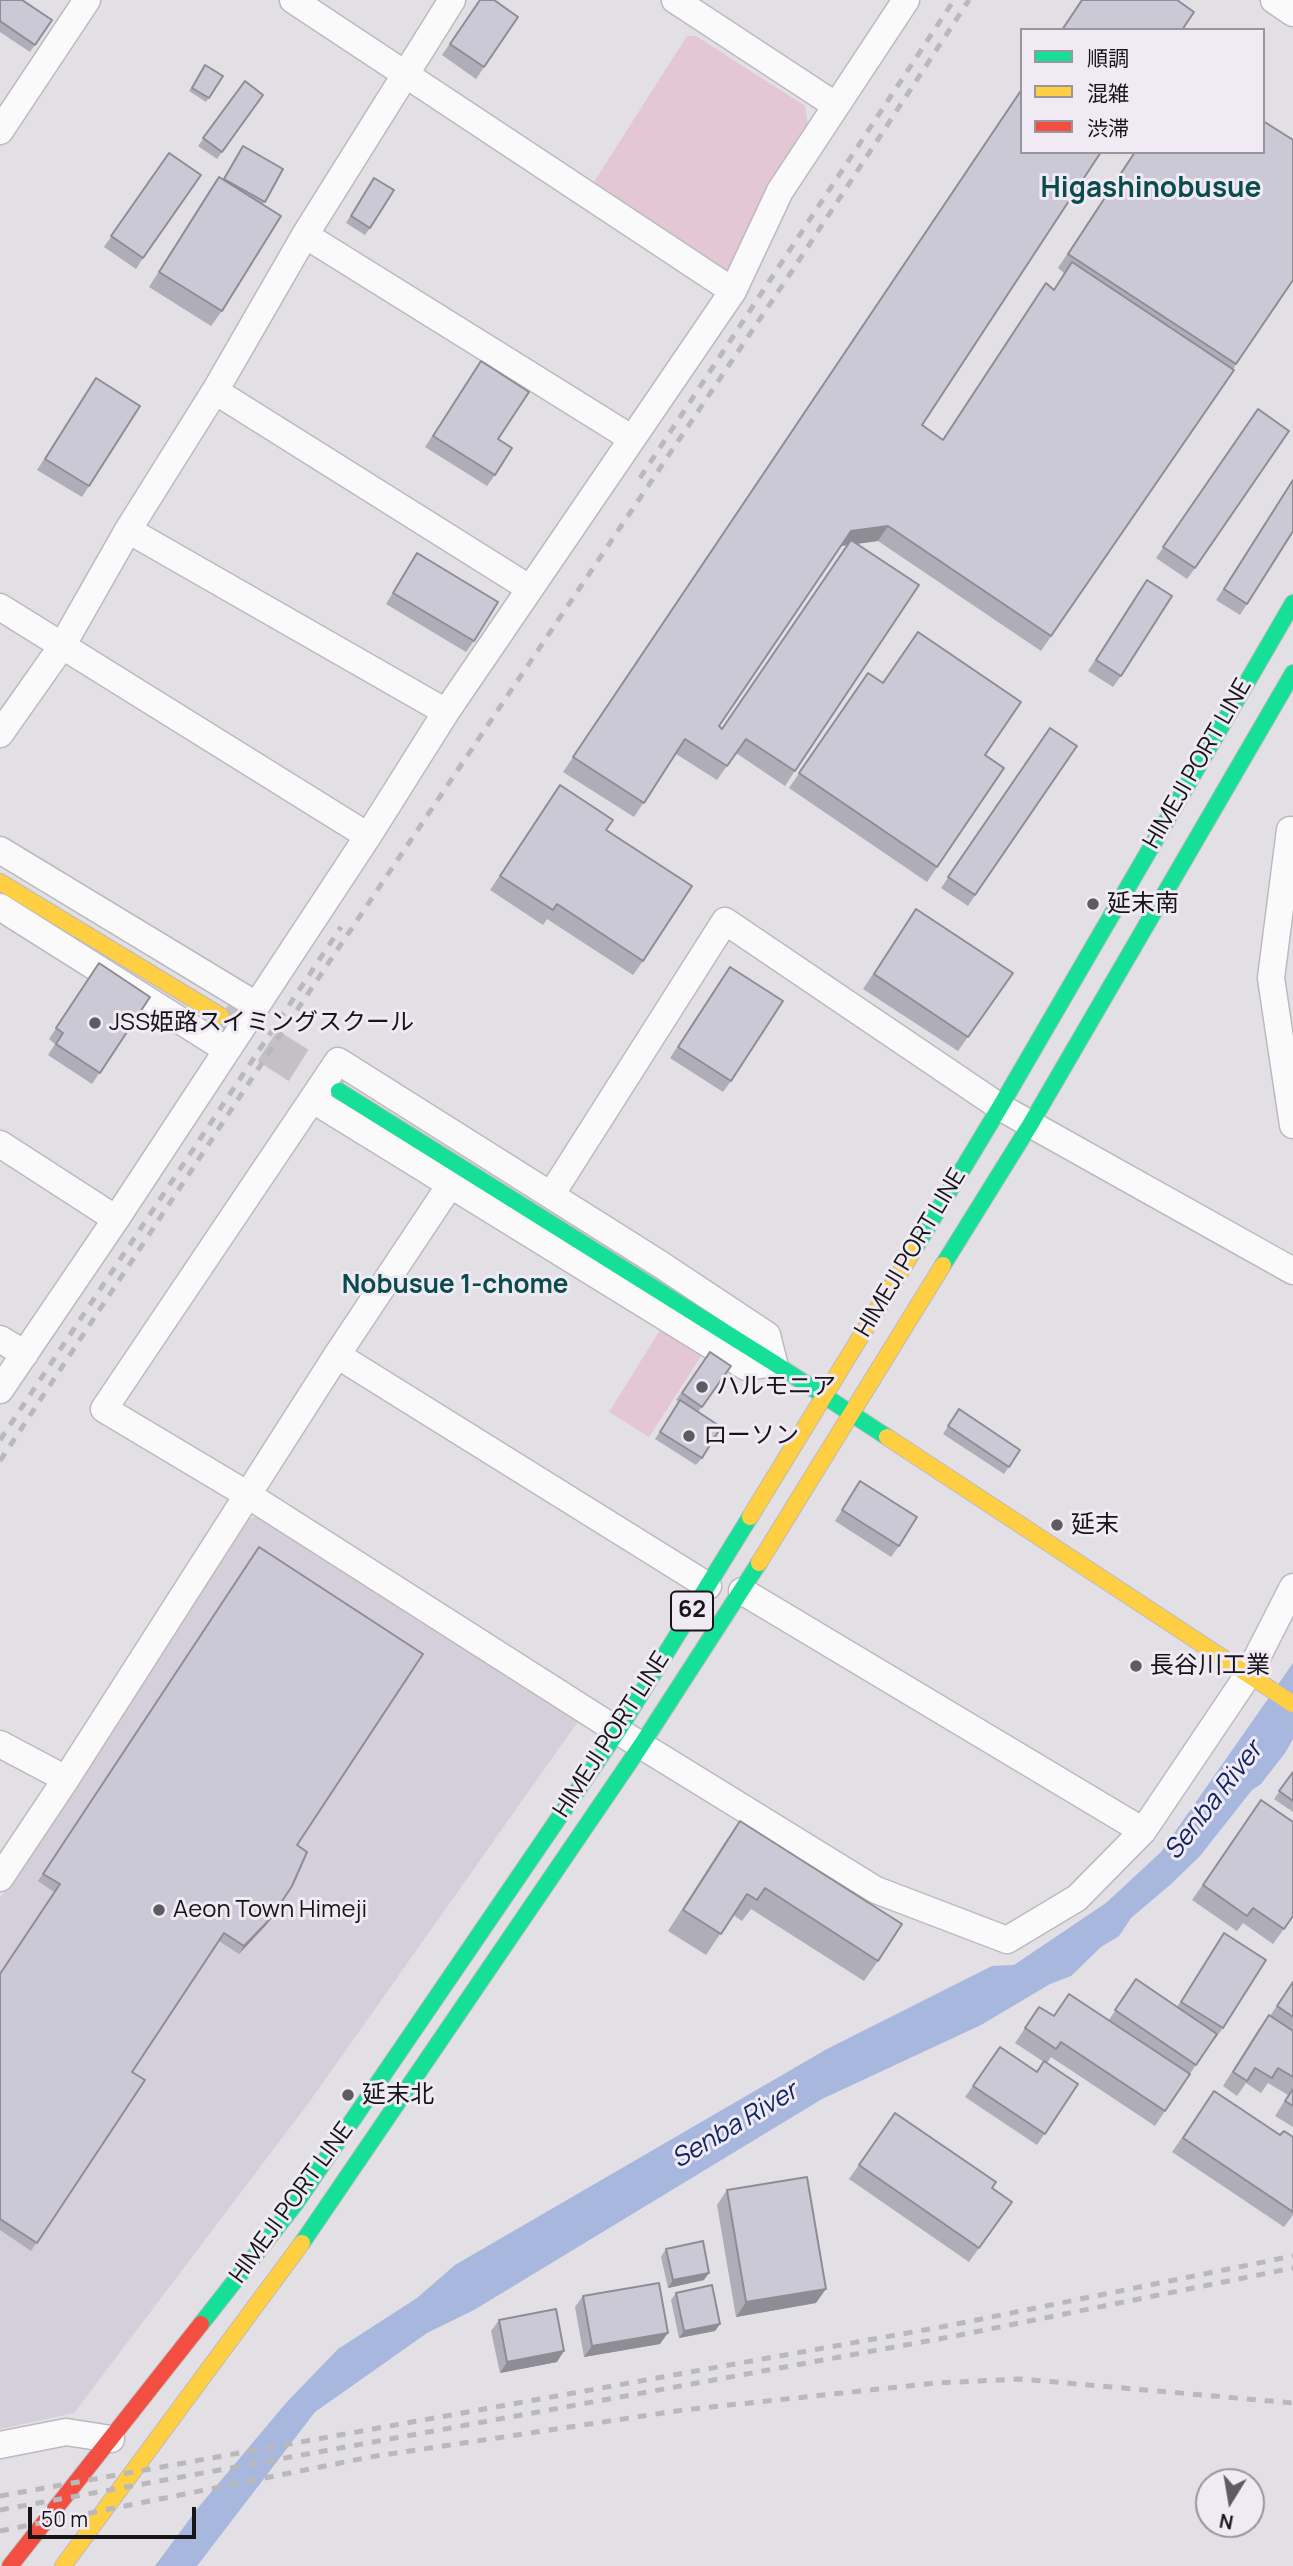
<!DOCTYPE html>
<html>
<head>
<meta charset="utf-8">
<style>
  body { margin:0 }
  #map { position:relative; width:1293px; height:2566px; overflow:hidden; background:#e2dfe5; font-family:Manrope,"Noto Sans JP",sans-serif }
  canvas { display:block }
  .legend { position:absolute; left:1020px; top:28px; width:245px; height:126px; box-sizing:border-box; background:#efeaf4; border:2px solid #99959c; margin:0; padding:9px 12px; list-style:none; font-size:21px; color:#171518 }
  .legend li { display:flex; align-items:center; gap:14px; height:35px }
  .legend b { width:35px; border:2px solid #99959c }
  .north { position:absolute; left:1195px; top:2468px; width:70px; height:70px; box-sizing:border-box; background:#efeaf4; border:2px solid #99959c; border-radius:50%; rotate:191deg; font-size:19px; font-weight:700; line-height:28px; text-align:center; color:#171518 }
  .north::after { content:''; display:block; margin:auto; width:24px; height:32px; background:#5e5c60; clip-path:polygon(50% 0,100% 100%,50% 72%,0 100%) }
  .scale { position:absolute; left:28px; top:2507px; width:168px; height:32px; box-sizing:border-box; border:4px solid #171518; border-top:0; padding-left:9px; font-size:21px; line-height:24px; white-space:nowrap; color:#171518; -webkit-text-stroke:5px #efeaf4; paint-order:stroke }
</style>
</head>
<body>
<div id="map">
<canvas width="1293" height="2566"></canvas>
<ul class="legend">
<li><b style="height:9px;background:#16e098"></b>順調</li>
<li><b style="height:9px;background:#ffcf43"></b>混雑</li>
<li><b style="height:9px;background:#f24e42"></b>渋滞</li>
</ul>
<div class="north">N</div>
<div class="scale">50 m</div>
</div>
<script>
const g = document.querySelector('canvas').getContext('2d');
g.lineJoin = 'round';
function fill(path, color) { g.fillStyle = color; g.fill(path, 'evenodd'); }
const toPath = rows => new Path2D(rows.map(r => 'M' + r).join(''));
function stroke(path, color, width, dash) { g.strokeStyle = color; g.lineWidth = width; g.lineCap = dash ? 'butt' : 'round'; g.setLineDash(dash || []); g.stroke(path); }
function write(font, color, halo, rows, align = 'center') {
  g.font = font + ' Manrope,"Noto Sans JP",sans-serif'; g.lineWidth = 6; g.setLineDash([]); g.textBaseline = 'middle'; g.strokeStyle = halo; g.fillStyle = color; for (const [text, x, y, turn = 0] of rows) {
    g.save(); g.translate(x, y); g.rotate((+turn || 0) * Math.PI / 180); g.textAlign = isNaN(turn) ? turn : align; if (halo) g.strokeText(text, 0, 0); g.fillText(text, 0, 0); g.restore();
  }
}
const built = toPath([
  [257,1516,579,1720,310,2101,74,2413,0,2429,0,1898,248,1519]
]);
const green = toPath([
  [687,36,696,36,805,106,808,124,735,267,725,270,594,182],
  [662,1327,703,1353,649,1437,609,1412]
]);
const water = toPath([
  [1293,1663,1293,1739,1285,1753,1261,1784,1252,1790,1200,1856,1170,1885,1131,1918,1119,1936,1101,1947,1071,1976,1050,1984,981,2025,822,2099,474,2310,427,2333,315,2412,197,2566,155,2566,197,2509,286,2403,338,2349,417,2298,455,2265,827,2049,992,1966,1014,1965,1106,1903,1161,1852]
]);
const secondaryTunnel = toPath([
  [221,1016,339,1091]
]);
const street = toPath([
  [293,0,733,291],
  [675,0,835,105],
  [1274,0,1293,13],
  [0,131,87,0],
  [305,235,631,438],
  [215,391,529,588],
  [128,530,446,712],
  [0,607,368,836],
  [0,734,62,646,128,530,215,391,305,235,452,0],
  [1290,830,1271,978,1293,1125],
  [0,850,256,1005],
  [0,907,227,1050],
  [313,1100,746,1367,774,1363,767,1335,660,1264,338,1061,104,1409,248,1495,618,1731,876,1890,1007,1940,1077,1898,1143,1831,1248,1675,1293,1587],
  [0,1144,116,1219],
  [551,1195,725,921,1000,1107,1293,1271],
  [0,1339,25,1354],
  [337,1355,708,1586],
  [0,1390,116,1219,368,836,446,712,733,291,780,191,906,0],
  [742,1591,1143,1831],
  [0,1744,66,1779],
  [0,1878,66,1779,337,1355,450,1185],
  [0,2445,66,2432,111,2439]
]);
const fast = toPath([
  [339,1091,774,1363,887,1437],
  [915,1248,1000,1107,1293,603],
  [943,1265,1030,1125,1293,673],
  [302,2243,642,1744,759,1563],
  [201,2324,296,2203,618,1731,750,1517]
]);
const slow = toPath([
  [0,882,221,1016],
  [887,1437,1293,1704],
  [750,1517,915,1248],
  [759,1563,943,1265],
  [63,2566,302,2243]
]);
const jam = toPath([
  [10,2566,201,2324]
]);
const rail = toPath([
  [640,478,954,0],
  [0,1440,341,927],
  [0,1461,291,1019,790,274,969,0],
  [0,2496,952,2325,1293,2256],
  [0,2510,955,2336,1293,2268],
  [0,2531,370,2457,683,2410,936,2383,1021,2379,1293,2403]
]);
const wall = toPath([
  [0,0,52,20,30,52,0,32],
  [480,0,518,17,476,79,442,55],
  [205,65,223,76,206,102,189,91],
  [245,81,263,95,217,159,198,146],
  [1022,88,922,425,943,440,1046,283,1054,289,1064,273,1058,268,1134,152,1293,280,1233,369,1234,370,1041,651,878,541,856,544,795,771,785,786,736,753,717,780,676,754,634,817,563,772],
  [847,545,722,729,719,726,841,546],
  [243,146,283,169,263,204,222,311,211,326,149,287,209,191,219,177,223,179],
  [169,153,143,258,136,269,104,247],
  [369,185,370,228,365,235,346,223],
  [481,361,498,439,495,475,487,486,425,447],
  [96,378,89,486,82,497,37,470],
  [1258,409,1195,568,1187,579,1156,558],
  [1293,479,1293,531,1240,615,1216,600],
  [417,553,474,641,466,652,386,604],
  [1139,591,1121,676,1113,687,1088,671],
  [868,673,1004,768,927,882,789,788],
  [1050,728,1077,746,968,906,941,888],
  [550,800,606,830,643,961,633,975,547,919,543,925,490,890],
  [916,909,1013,973,958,1051,863,989],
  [99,963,150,997,92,1084,48,1055,55,1044,49,1039],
  [722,978,731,1081,723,1092,670,1058],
  [710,1352,731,1366,698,1412,702,1458,696,1465,655,1439,679,1402,676,1400],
  [959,1409,1020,1450,1004,1474,943,1434],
  [860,1481,899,1546,891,1557,835,1521],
  [259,1547,297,1845,266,1925,239,1954,219,1941,132,2072,145,2080,31,2251,0,2230,0,1974,54,1892,38,1881],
  [1293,1772,1293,1812,1274,1799],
  [1261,1800,1293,1916,1273,1944,1243,1923,1237,1931,1192,1900],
  [740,1821,878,1961,864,1981,751,1909,742,1921,733,1915,706,1955,668,1931,725,1842],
  [1224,1933,1223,2028,1215,2039,1214,2038,1155,2126,1051,2057,1047,2063,1078,2084,1037,2145,965,2097,1000,2047,1037,2072,1044,2062,1015,2043,1039,2007,1054,2016,1109,2020,1136,1979,1177,2007],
  [1293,1981,1293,2127,1275,2116,1288,2095,1268,2083,1261,2093,1246,2083,1237,2096,1223,2086,1258,2030,1269,2015,1270,2016],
  [1214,2091,1280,2135,1293,2137,1293,2215,1284,2227,1172,2152],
  [895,2113,992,2188,1012,2202,969,2262,849,2179],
  [727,2190,816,2303,736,2317,717,2205],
  [666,2249,704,2280,668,2288,661,2257],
  [676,2293,720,2324,715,2331,679,2338,671,2300],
  [583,2296,660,2344,584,2357,575,2307],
  [499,2320,557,2362,500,2373,491,2331]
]);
const shadedWall = toPath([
  [888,526,878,541,841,546,851,531],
  [271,1918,266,1925,239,1954,244,1946],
  [709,2273,704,2280,668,2288,673,2280],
  [826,2289,816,2303,736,2317,746,2302],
  [720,2324,715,2331,679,2338,684,2331],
  [668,2333,660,2344,584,2357,592,2346],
  [564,2351,557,2362,500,2373,507,2362]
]);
const building = toPath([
  [0,0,22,0,52,20,35,45,0,21,0,0],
  [480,0,494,0,518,17,484,67,450,44,480,0],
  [1082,0,1177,0,1194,12,1182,30,1062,30,1082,0],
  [205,65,223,76,209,98,192,88,205,65],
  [245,81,263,95,222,152,203,138,245,81],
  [1022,89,1022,152,1101,152,922,425,943,440,1046,283,1054,290,1072,262,1234,370,1051,636,888,526,851,531,719,726,722,729,851,540,919,585,795,771,746,739,727,766,685,739,644,803,573,757,1022,89],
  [1263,121,1293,140,1293,280,1236,364,1068,254,1135,152,1263,152,1263,121],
  [243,146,283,169,265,202,224,179,243,146],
  [169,153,201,175,143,258,111,236,169,153],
  [219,177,281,216,222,311,159,272,219,177],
  [374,178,394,190,370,228,351,216,374,178],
  [481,361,529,392,498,439,512,448,495,475,433,436,481,361],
  [96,378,140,406,89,486,45,459,96,378],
  [1258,409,1289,431,1195,568,1163,547,1258,409],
  [1293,480,1293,531,1247,604,1224,589,1293,480],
  [417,553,498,602,474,641,393,593,417,553],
  [1147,580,1172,596,1121,676,1096,660,1147,580],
  [918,632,1021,702,985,755,1004,768,937,867,799,773,868,673,883,683,918,632],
  [1050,728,1077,746,975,895,948,877,1050,728],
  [560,785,613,820,606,830,692,886,643,961,557,904,553,910,500,876,560,785],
  [916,909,1013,973,968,1037,874,974,916,909],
  [99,963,150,997,100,1073,56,1044,63,1033,56,1028,99,963],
  [730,967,783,1001,731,1081,678,1047,730,967],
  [710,1352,731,1366,702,1407,682,1393,710,1352],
  [680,1400,721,1427,702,1458,660,1432,680,1400],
  [959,1409,1020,1450,1009,1467,948,1426,959,1409],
  [860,1481,917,1517,899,1546,842,1510,860,1481],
  [259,1547,423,1654,297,1845,307,1852,292,1886,271,1918,244,1946,224,1933,132,2072,145,2080,37,2243,0,2219,0,1974,60,1884,43,1874,259,1547],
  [1293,1772,1293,1801,1279,1791,1293,1772],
  [1261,1800,1293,1822,1293,1916,1284,1929,1253,1908,1247,1916,1203,1885,1261,1800],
  [740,1821,902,1924,878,1961,765,1888,757,1900,747,1894,721,1934,683,1910,740,1821],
  [1224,1933,1266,1960,1223,2028,1181,2002,1224,1933],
  [1136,1979,1217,2034,1196,2065,1115,2010,1136,1979],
  [1293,1982,1293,2017,1277,2006,1293,1982],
  [1069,1994,1190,2074,1165,2111,1061,2042,1056,2049,1025,2028,1039,2007,1054,2016,1069,1994],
  [1269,2015,1293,2031,1293,2077,1278,2068,1272,2078,1255,2068,1247,2081,1233,2072,1269,2015],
  [1000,2047,1037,2072,1044,2061,1078,2084,1045,2134,973,2086,1000,2047],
  [1293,2089,1293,2106,1285,2101,1293,2089],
  [1214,2091,1280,2135,1284,2131,1293,2137,1293,2212,1183,2138,1214,2091],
  [895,2113,996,2182,992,2188,1012,2202,979,2248,859,2165,895,2113],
  [807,2177,826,2289,746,2302,727,2190,807,2177],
  [703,2241,709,2273,673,2280,666,2249,703,2241],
  [659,2283,668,2333,592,2346,583,2296,659,2283],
  [712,2285,720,2324,684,2331,676,2293,712,2285],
  [556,2309,564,2351,507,2362,499,2320,556,2309]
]);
const markers = [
  [1093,904,7,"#5e5c60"],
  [95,1023,7,"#5e5c60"],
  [702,1387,7,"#5e5c60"],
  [689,1436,7,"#5e5c60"],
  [1057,1525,7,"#5e5c60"],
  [1136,1666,7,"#5e5c60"],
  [159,1910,7,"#5e5c60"],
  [348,2095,7,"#5e5c60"]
];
const shields = [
  [692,1611,42]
];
const shieldNames = [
  ["62",692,1611]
];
const streetNames = [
  ["HIMEJI PORT LINE",1198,764,-60],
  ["HIMEJI PORT LINE",911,1253,-59],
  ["HIMEJI PORT LINE",612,1735,-57],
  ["HIMEJI PORT LINE",292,2203,-54]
];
const poiNames = [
  ["延末南",1107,904],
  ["JSS姫路スイミングスクール",109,1023],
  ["ハルモニア",716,1387],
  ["ローソン",703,1436],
  ["延末",1071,1525],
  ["長谷川工業",1150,1666],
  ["Aeon Town Himeji",173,1910],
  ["延末北",362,2095]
];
const neighbourhoodNames = [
  ["Nobusue 1-chome",455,1286]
];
const waterNames = [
  ["Senba River",1214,1801,-52],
  ["Senba River",735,2126,-31]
];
const quarterNames = [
  ["Higashinobusue",1151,189]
];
fill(built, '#d4cfda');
fill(green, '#e3c7d4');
fill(water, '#a7b7dd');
stroke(secondaryTunnel, '#c4c1c6', 37, [37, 18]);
stroke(street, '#bdbabf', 29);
stroke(fast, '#bdbabf', 18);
stroke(slow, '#bdbabf', 18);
stroke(jam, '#bdbabf', 18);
stroke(street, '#fbfafb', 26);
stroke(fast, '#16e098', 16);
stroke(slow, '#ffcf43', 16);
stroke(jam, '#f24e42', 16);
stroke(rail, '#bab9ba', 5, [9, 9]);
fill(wall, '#afadb8');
fill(shadedWall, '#8e8d96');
fill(building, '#cbc9d6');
stroke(building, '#8e8d96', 2);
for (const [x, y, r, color] of markers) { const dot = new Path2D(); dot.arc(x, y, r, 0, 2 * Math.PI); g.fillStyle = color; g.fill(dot); stroke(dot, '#efeaf4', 2.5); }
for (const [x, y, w] of shields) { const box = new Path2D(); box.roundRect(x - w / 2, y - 19.5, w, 39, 5); g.fillStyle = '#efeaf4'; g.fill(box); stroke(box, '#171518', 2); }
write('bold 23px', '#171518', null, shieldNames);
write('24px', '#171518', '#efeaf4', streetNames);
write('24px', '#171518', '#efeaf4', poiNames, 'left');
write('bold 26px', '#0a4b4d', '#efeaf4', neighbourhoodNames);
write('italic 26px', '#112763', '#efeaf4', waterNames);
write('bold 28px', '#0a4b4d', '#efeaf4', quarterNames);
</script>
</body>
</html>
